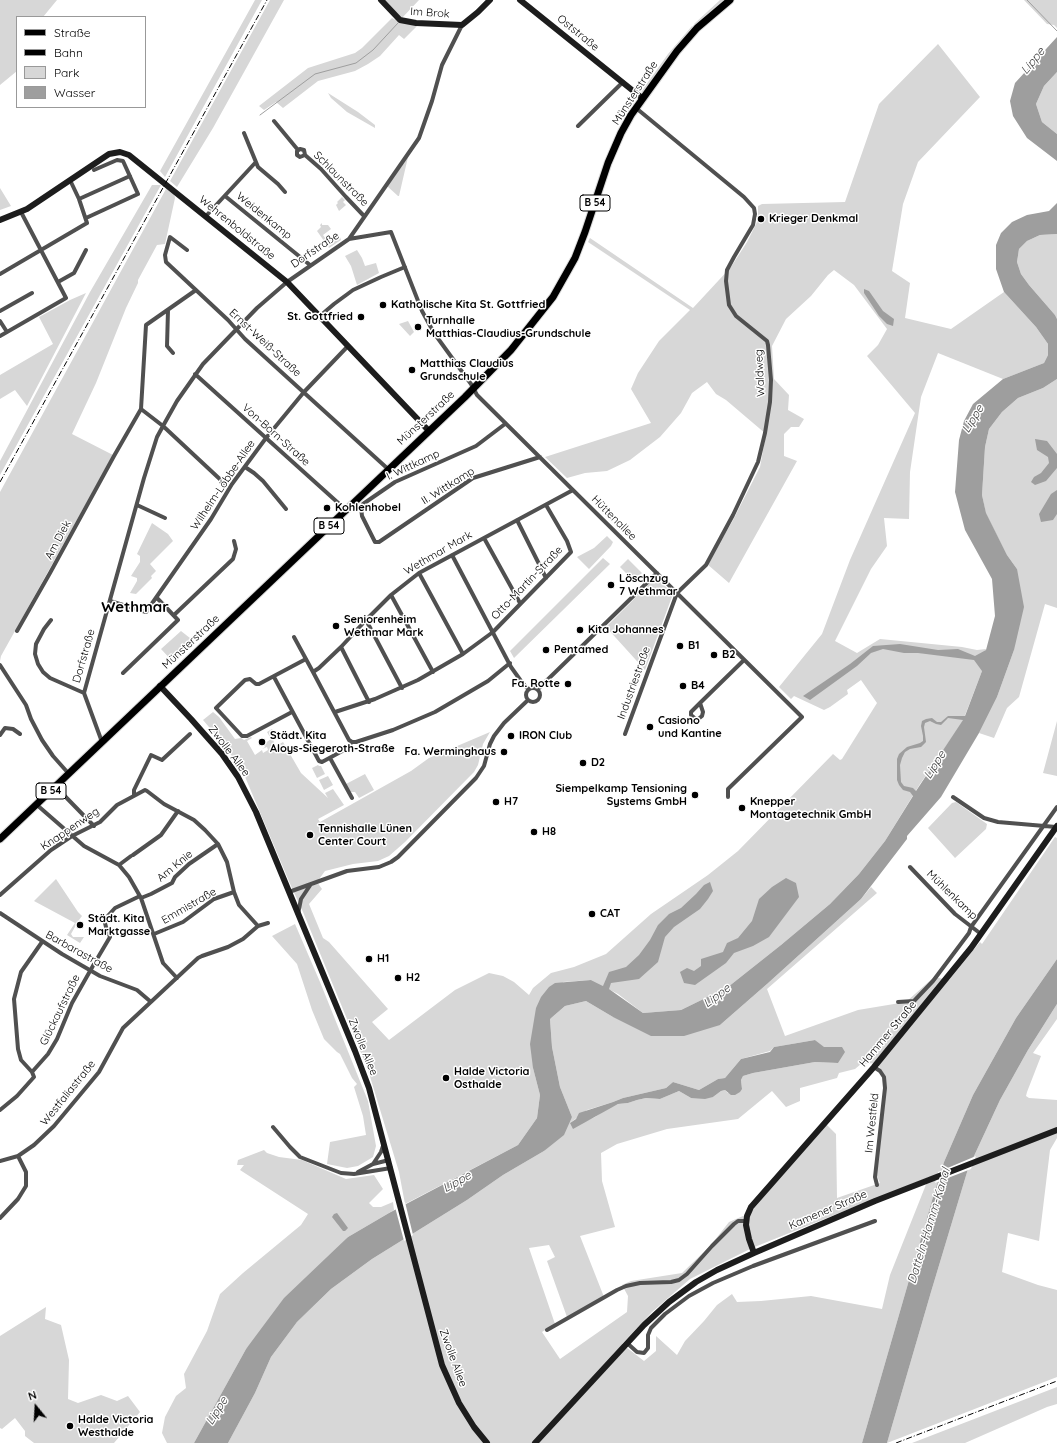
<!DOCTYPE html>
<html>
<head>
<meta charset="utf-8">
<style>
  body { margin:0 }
  #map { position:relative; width:1057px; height:1443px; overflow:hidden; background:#fff; font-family:Quicksand,sans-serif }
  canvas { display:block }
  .legend { position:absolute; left:16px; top:16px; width:130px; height:92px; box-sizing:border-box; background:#fff; border:1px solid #999; margin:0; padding:5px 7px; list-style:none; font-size:12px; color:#000 }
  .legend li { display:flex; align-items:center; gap:8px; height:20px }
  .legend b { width:20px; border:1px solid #999 }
  .north { position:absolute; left:16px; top:1387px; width:40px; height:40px; -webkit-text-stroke:3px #fff; paint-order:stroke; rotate:342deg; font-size:11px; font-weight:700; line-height:16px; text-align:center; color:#000 }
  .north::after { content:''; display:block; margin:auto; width:14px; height:18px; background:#000; clip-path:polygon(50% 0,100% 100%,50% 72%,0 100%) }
</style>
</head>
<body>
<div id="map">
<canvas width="1057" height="1443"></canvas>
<ul class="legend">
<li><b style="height:5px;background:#000"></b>Straße</li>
<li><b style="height:5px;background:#000"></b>Bahn</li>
<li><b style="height:11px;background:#d7d7d7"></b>Park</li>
<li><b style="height:11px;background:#9e9e9e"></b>Wasser</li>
</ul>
<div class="north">N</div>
</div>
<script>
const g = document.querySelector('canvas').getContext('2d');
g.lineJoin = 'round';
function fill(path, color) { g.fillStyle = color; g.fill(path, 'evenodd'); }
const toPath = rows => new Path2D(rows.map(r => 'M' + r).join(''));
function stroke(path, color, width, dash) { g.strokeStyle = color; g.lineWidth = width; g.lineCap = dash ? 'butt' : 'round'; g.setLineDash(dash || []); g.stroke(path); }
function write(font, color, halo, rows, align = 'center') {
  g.font = font + ' Quicksand,sans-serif'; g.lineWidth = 3; g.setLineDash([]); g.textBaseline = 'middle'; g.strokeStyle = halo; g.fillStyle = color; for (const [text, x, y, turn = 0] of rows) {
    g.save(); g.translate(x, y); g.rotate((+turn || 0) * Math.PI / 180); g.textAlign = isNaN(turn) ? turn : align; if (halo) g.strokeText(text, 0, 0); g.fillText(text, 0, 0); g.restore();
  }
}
const green = toPath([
  [0,0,57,0,43,17,17,17,17,71,0,85],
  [255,0,262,0,165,177,160,171],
  [270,0,284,0,213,128,177,187,170,181],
  [383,0,419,0,402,18],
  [720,0,726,0,698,24,694,24],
  [1024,0,1057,0,1057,28,1054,25,1047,24],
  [392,18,399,22,417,26,404,39,399,35,380,56,368,64,355,71,318,81,283,108,276,102,264,110,259,106,308,68,355,53,362,48],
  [692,26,693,29,644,91,641,92,668,54],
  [938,44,980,97,918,162,903,204,892,271,910,283,905,318,951,329,1004,292,1036,327,1048,344,1048,355,1044,363,1003,379,938,353,921,397,910,472,909,519,884,518,887,546,871,569,835,641,857,653,880,639,962,647,977,650,986,649,982,671,962,723,920,784,885,841,859,874,830,904,781,945,728,987,681,1010,643,1013,618,994,591,980,563,982,533,1068,540,1095,537,1118,518,1145,405,1204,399,1172,368,1070,303,912,291,886,243,772,225,746,203,720,213,712,219,717,235,739,241,738,244,740,251,737,252,738,247,741,255,755,262,750,263,753,268,750,267,747,262,749,265,747,264,744,271,739,267,732,272,729,278,739,273,739,274,743,271,744,271,749,283,742,301,773,328,798,325,793,333,789,344,805,318,819,320,822,411,771,429,758,490,732,483,744,478,765,474,772,405,842,389,856,378,861,353,864,325,871,317,882,322,889,309,904,323,938,329,942,388,1009,372,1022,389,1040,455,990,489,973,503,976,514,982,529,995,533,988,551,973,574,967,606,954,651,914,708,875,738,851,833,754,840,760,842,759,877,703,861,680,847,690,848,694,830,707,824,710,794,696,791,699,779,687,822,634,850,560,915,413,867,356,878,345,887,329,854,285,834,270,828,275,811,296,786,319,772,346,774,379,789,395,788,410,804,419,799,427,791,427,784,434,784,456,797,461,729,583,707,564,732,522,760,467,766,434,726,400,716,394,707,382,692,393,681,413,660,437,630,460,607,471,585,473,567,478,545,457,651,423,631,389,638,373,659,341,690,310,588,242,590,238,693,308,731,267,747,242,758,220,758,206,762,204,845,202,879,104],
  [1057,72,1057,134,1042,122,1036,104,1044,86],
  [328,93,358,112,375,125,375,128,347,112,331,98],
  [408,157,399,196,398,196,387,186],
  [152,185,161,185,0,475,0,461,90,292],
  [0,188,11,206,0,210],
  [166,189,174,193,175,198,165,244,157,245,138,280,138,283,126,308,96,383,72,434,113,455,1,656,0,661,0,492],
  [342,197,345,200,343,202,346,205,339,211,336,205,338,203,337,202],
  [322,223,322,225,328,225,331,229,323,235,328,242,334,238,332,236,337,233,340,237,341,240,329,248,317,231,321,227,320,225],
  [1057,234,1057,319,1055,315,1029,285,1021,274,1017,262,1019,249,1027,241,1040,235],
  [357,250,362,258,365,266,376,263,379,273,357,285,351,266,345,256],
  [86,293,27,406,15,390,0,399,0,375,53,344,39,317,70,300],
  [408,321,414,332,410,336,399,324],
  [1057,379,1057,608,1045,604,1019,697,1007,708,994,738,979,733,997,697,1014,650,1017,569,1007,555,986,514,982,495,985,447,989,429,1002,412,1018,398,1043,388],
  [152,523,168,534,173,541,150,564,156,571,151,576,152,578,136,594,130,593,137,581,137,578,131,576,140,562,140,556,137,554],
  [607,536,613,542,611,546,589,569,577,557,594,548],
  [603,558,610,564,514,658,510,651],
  [628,559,642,573,634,581,620,567],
  [656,577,673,594,645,670,606,627],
  [181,631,195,642,174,663,161,649],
  [1057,721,1057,776,1043,773],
  [318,765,319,766,321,766,325,774,317,778,312,768],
  [365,774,374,790,359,798,355,792,350,792,346,784],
  [328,776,333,785,324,790,319,780],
  [956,802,987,824,986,829,955,858,928,828,952,803],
  [1055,837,1057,838,1057,959,1016,1018,973,1095,944,1162,933,1197,862,1443,228,1443,255,1393,271,1357,297,1322,331,1289,372,1259,467,1200,503,1175,544,1151,572,1117,560,1087,552,1047,550,1019,565,1006,586,1001,613,1017,720,1025,767,984,861,899,871,887,877,893,767,989,785,1036,858,1010,906,1002,934,977,949,980,980,942,982,944],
  [815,1040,823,1047,842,1047,838,1063,815,1062,753,1073,743,1076,741,1080,742,1089,728,1093,725,1090,721,1091,713,1097,691,1098,679,1091,660,1099,646,1098,637,1100,628,1103,618,1104,607,1109,595,1117,582,1123,570,1123,587,1110,613,1102,623,1098,666,1088,673,1082,699,1090,718,1079,725,1078,741,1059,770,1051,774,1047],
  [877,1063,886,1079,876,1174,880,1183,837,1198,836,1134,825,1123,747,1217,743,1216,729,1222,711,1245,682,1273,631,1281,622,1285,628,1296,627,1312,560,1359,542,1332,555,1324,529,1248,549,1245,555,1257,547,1261,567,1317,604,1297,580,1236,615,1227,602,1181,601,1153,617,1144,667,1129,738,1119,772,1091,786,1107,800,1101,800,1088,837,1078,839,1073,855,1069,861,1064],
  [929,1177,890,1275,882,1309,811,1296,761,1301,737,1302,732,1294,717,1305,704,1321,685,1341,677,1355,656,1336,656,1351,644,1361,622,1344,652,1312,690,1279,752,1248],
  [56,879,78,912,82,916,79,920,83,923,81,927,76,925,71,934,73,937,84,937,80,943,67,935,75,923,34,901],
  [295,924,320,982,368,1101,376,1146,373,1157,358,1166,347,1168,327,1164,330,1142,366,1135,363,1116,354,1087,357,1084,352,1078,340,1054,337,1052,324,1039,312,1010,297,964,272,936],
  [1057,1004,1057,1019,1033,1053,1041,1056,1027,1092,1026,1096,1029,1098,1057,1100,1057,1138,1050,1150,1039,1241,1008,1233,1002,1272,1038,1285,1057,1290,1057,1377,887,1443,931,1292,968,1169,1000,1100,1028,1050],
  [264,1150,267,1153,279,1157,302,1160,346,1179,374,1175,383,1189,369,1203,373,1207,381,1207,393,1202,394,1210,348,1237,246,1349,194,1443,167,1443,162,1433,165,1417,176,1396,186,1388,184,1374,207,1331,220,1294,243,1273,301,1225,308,1214,240,1170,244,1165,237,1165,238,1160],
  [46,1307,45,1319,61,1325,69,1360,68,1399,78,1403,101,1395,117,1401,128,1396,140,1412,114,1443,34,1443,25,1436,25,1431,15,1418,2,1429,0,1428,0,1336],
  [1057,1387,1057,1404,1047,1407,965,1443,912,1443]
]);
const water = toPath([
  [1057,37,1057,72,1044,86,1036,104,1042,122,1057,134,1057,161,1027,138,1013,116,1010,101,1015,83],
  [1057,203,1057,234,1040,235,1027,241,1019,249,1017,262,1021,274,1029,285,1055,315,1057,319,1057,379,1043,388,1018,398,1002,412,989,429,985,447,982,495,986,513,1007,555,1017,569,1024,607,1014,650,997,697,979,733,941,797,907,836,907,839,861,899,767,984,720,1025,684,1036,651,1036,613,1017,586,1001,565,1006,550,1019,552,1047,560,1087,572,1117,564,1135,544,1151,503,1175,467,1200,372,1259,331,1289,297,1322,271,1357,255,1393,228,1443,194,1443,246,1349,284,1298,348,1237,389,1213,518,1145,537,1118,540,1095,533,1068,530,1044,536,1008,541,997,549,987,555,983,591,980,603,986,609,972,626,967,639,955,650,940,658,925,669,914,681,908,696,894,704,885,710,882,713,891,708,899,700,909,674,927,665,937,658,962,639,979,611,983,609,989,643,1013,681,1010,728,987,781,945,830,904,859,874,885,841,913,796,910,792,903,790,899,785,897,780,897,759,899,754,907,747,920,743,923,741,923,736,921,726,922,721,926,719,932,718,937,722,941,722,948,716,965,716,982,671,974,660,918,653,904,653,883,649,871,653,857,666,810,700,803,696,850,664,873,646,900,644,938,650,958,649,975,656,986,650,995,616,992,579,965,530,955,492,959,440,964,421,973,404,1003,379,1044,363,1048,355,1048,344,1036,327,1004,292,996,269,996,245,1001,233,1012,222,1027,215,1049,211],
  [948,718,963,720,916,791,913,788,904,786,901,782,900,765,902,758,905,752,910,749,921,747,926,742,924,727,925,723,930,721,936,724,941,725],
  [864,289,869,291,883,311,894,319,893,326,887,324,879,316,864,293],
  [1035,439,1047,441,1057,454,1057,468,1046,481,1035,485,1031,482,1034,477,1041,473,1049,463,1048,457,1037,450],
  [1057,490,1057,514,1053,520,1041,522,1039,514,1051,494],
  [786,878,796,883,799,897,769,937,753,946,734,953,726,963,695,985,684,983,680,972,687,968,694,971,701,966,701,959,723,952,727,943,738,938,752,921,759,899,772,887],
  [1057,959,1057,1004,1028,1050,1000,1100,968,1169,931,1292,887,1443,862,1443,933,1197,944,1162,973,1095,1016,1018],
  [815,1040,824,1047,842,1047,845,1052,838,1063,815,1062,753,1073,743,1076,741,1080,742,1089,740,1092,735,1095,731,1095,725,1090,721,1091,713,1097,705,1099,691,1098,679,1091,660,1099,646,1098,637,1100,628,1103,618,1104,573,1129,570,1123,576,1119,579,1113,613,1102,623,1098,666,1088,673,1082,699,1090,718,1079,725,1078,741,1059,770,1052,774,1047],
  [337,1213,348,1228,345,1231,343,1231,332,1217,334,1214]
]);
const pier = toPath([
  [976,1156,971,1169,935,1183,938,1172],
  [405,1202,413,1235,404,1241,395,1207]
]);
const stream = toPath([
  [1027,0,1057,31],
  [260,115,315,74,356,63,373,50,398,23]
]);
const street = toPath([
  [636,108,744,197,754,208,755,214,753,225,734,257,727,270,726,281,729,305,736,316,767,341,768,345,769,357,771,380,770,402,765,433,758,462,733,515,706,565,677,593],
  [274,121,298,150],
  [578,126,623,82],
  [244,133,258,167,278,184,285,192],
  [305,155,300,157,297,155,297,151,300,149,304,150,305,155,321,169,346,197,364,216],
  [225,196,310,265],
  [79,199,130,176],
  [206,216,255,163],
  [86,218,138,194,123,161,117,160,94,170],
  [349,239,391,232,422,311,434,333,471,384,477,395,802,717,728,789,728,797],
  [187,250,170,237,165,255,166,262,228,320,245,339,388,469],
  [0,274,87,223,79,199,70,180],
  [58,282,74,273,86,250],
  [168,310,167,346,173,353],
  [0,311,32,293],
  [320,316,334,304,353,290,381,277,405,267],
  [0,321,7,332],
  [0,336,66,298,21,212],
  [195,374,346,510],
  [141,409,146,325,196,290],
  [505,424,476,446,395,482,363,504,361,507,362,516,375,542,379,542,473,478,540,457],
  [245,467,254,473,263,481,286,509],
  [137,505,165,518],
  [517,520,546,578],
  [484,538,520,603],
  [452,555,511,667,521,681,528,689],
  [419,573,463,654],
  [391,595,433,672],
  [110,601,146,612,211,519,232,484,266,438,304,392,348,346],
  [174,615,233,559,236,549,234,541],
  [51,620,44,629,36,644,35,654,38,664,43,672,50,678,84,693],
  [366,620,402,688],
  [17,631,50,573,114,456,141,409,163,426,224,483],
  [294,637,313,672],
  [341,647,369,702],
  [510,663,488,681,435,712,393,730,356,742,352,742,349,740,313,672,319,668,341,647,366,620,391,595,419,573,573,490],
  [0,665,26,705,31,719,42,740,53,756,69,774],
  [123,673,178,620,157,598],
  [274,677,319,761,322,762,346,749,352,742],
  '526 695a7 7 0 1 1 14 0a7 7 0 1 1-14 0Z',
  [538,689,657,573],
  [700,703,703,712,702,716,697,720,691,715,691,712,700,703,744,660],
  [292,712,247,736,242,736,216,708,245,680,250,679,256,684,259,684,306,659],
  [335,712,375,699,418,680,463,654,493,632,571,552,567,541,546,505],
  [625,734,677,593],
  [0,735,5,728,13,729,20,734],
  [102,742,84,693,144,478,157,437,163,426,177,401,203,364,257,308,287,282,349,239,419,138,432,101,442,65,462,25],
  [330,758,352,798],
  [56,787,94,826],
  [134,795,134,790,151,755,162,760,190,734],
  [953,797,984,818,998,822,1056,827],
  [37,805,84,846,119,865,129,877,141,898,163,963,177,978],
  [133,855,161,835,178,811],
  [119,865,131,856],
  [910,867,955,914,981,934],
  [289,892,347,871,379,867,391,862,398,857,476,778,484,766,490,744,494,736,504,723,528,700],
  [0,895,51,850,72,836,100,822,117,805,145,790,147,791,164,804,194,820,205,830,218,844,227,862,234,892,239,905,258,926],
  [141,898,151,894,172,883,175,877,189,864,218,844],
  [0,913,62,954,100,976,137,990,151,1002],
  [298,914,301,899,311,884],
  [154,934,183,922,214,899,234,892],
  [97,959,110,937,106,927,105,923,106,918,115,908,140,896],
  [898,1002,914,1001,933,981,969,933,971,927,1057,807],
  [874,1067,880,1071,884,1077,885,1088,875,1177,877,1185],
  [32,1072,21,1060,18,1049,14,999,21,972,42,942],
  [0,1110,17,1096,34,1077,32,1072,48,1054,57,1039,72,1003,94,964],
  [273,1127,290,1147,300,1157,341,1173,354,1174,391,1168],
  [0,1161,18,1156,34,1145,54,1126,99,1072,123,1028,198,958,202,956,228,947,243,939,258,926,268,923],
  [373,1164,381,1152,383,1146],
  [358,1172,373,1164,389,1160],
  [0,1218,18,1199,26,1186,26,1172,18,1156],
  [547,1330,617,1290,626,1286,640,1283,671,1282,679,1280,687,1274,712,1246,734,1224,738,1221,746,1221],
  [627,1343,637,1352,644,1353,648,1348,648,1335,651,1328,665,1314,689,1296,713,1283,753,1266,875,1221]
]);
const secondary = toPath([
  [381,0,400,20,416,23,462,25,478,12,490,0],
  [520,0,642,98],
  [0,220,27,209,109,154,120,152,129,155,287,282,429,431],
  [160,686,191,719,222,754,238,777,256,812,355,1051,369,1088,442,1365,459,1403,474,1427,487,1443],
  [754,1253,749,1239,746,1225,747,1216,751,1207,874,1067,971,948,1057,826],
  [535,1443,644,1325,669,1302,696,1282,717,1270,754,1253,875,1201,1057,1130]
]);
const primary = toPath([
  [0,839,465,397,511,350,553,297,575,258,585,232,608,163,621,133,631,115,677,51,697,28,730,0]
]);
const rail = toPath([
  [0,482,267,0],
  [896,1443,1057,1381]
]);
const markers = [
  [761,219,4,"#000"],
  [383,305,4,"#000"],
  [361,317,4,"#000"],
  [418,327,4,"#000"],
  [412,370,4,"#000"],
  [327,508,4,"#000"],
  [611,585,4,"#000"],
  [336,626,4,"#000"],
  [580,630,4,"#000"],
  [680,646,4,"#000"],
  [546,650,4,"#000"],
  [714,655,4,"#000"],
  [568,684,4,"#000"],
  [683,686,4,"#000"],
  [650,727,4,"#000"],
  [511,736,4,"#000"],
  [262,742,4,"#000"],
  [504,752,4,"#000"],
  [583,763,4,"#000"],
  [695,795,4,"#000"],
  [496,802,4,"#000"],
  [742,808,4,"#000"],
  [534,832,4,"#000"],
  [310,835,4,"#000"],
  [592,914,4,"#000"],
  [80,925,4,"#000"],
  [369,959,4,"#000"],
  [398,978,4,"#000"],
  [446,1078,4,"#000"],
  [70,1426,4,"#000"]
];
const shields = [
  [595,203,30],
  [329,526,30],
  [51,791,30]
];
const shieldNames = [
  ["B 54",595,203],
  ["B 54",329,526],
  ["B 54",51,791]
];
const streetNames = [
  ["Im Brok",430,13,4],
  ["Oststraße",578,33,39],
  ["Münsterstraße",635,93,-57],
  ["Schlaunstraße",341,179,45],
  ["Weidenkamp",264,216,39],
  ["Wehrenboldstraße",237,228,39],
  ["Dorfstraße",315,250,-34],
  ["Ernst-Weiß-Straße",265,343,43],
  ["Waldweg",760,373,-93],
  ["Münsterstraße",426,418,-43],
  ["Von-Born-Straße",276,435,42],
  ["I. Wittkamp",413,465,-25],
  ["Wilhelm-Löbbe-Allee",223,485,-56],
  ["II. Wittkamp",448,486,-32],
  ["Hüttenallee",614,518,45],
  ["Am Diek",58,540,-62],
  ["Wethmar Mark",438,553,-30],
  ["Otto-Martin-Straße",527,583,-46],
  ["Münsterstraße",191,642,-43],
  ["Dorfstraße",84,656,-74],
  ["Industriestraße",634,683,-70],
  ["Zwolle Allee",229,751,53],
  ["Knappenweg",70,829,-34],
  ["Am Knie",175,866,-40],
  ["Mühlenkamp",952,895,44],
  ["Emmistraße",189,906,-30],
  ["Barbarastraße",79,952,29],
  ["Glückaufstraße",60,1010,-64],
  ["Hammer Straße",888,1034,-50],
  ["Zwolle Allee",363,1047,68],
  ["Westfaliastraße",68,1093,-51],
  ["Im Westfeld",872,1123,-84],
  ["Kamener Straße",828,1210,-23],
  ["Zwolle Allee",453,1358,70]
];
const poiNames = [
  ["Krieger Denkmal",769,219],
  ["Katholische Kita St. Gottfried",391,305],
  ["St. Gottfried",353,317,"right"],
  ["Turnhalle",426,321],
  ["Matthias-Claudius-Grundschule",426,334],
  ["Matthias Claudius",420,364],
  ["Grundschule",420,377],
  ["Kohlenhobel",335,508],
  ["Löschzug",619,579],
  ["7 Wethmar",619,592],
  ["Seniorenheim",344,620],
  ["Wethmar Mark",344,633],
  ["Kita Johannes",588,630],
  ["B1",688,646],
  ["Pentamed",554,650],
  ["B2",722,655],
  ["Fa. Rotte",560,684,"right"],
  ["B4",691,686],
  ["Casiono",658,721],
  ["und Kantine",658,734],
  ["Städt. Kita",270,736],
  ["Aloys-Siegeroth-Straße",270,749],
  ["IRON Club",519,736],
  ["Fa. Werminghaus",496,752,"right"],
  ["D2",591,763],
  ["Siempelkamp Tensioning",687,789,"right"],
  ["Systems GmbH",687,802,"right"],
  ["H7",504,802],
  ["Knepper",750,802],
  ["Montagetechnik GmbH",750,815],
  ["Tennishalle Lünen",318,829],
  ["Center Court",318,842],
  ["H8",542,832],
  ["CAT",600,914],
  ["Städt. Kita",88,919],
  ["Marktgasse",88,932],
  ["H1",377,959],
  ["H2",406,978],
  ["Halde Victoria",454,1072],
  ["Osthalde",454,1085],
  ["Halde Victoria",78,1420],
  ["Westhalde",78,1433]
];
const waterNames = [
  ["Lippe",1033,61,-51],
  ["Lippe",973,419,-59],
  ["Lippe",935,765,-58],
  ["Lippe",717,996,-37],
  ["Lippe",457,1182,-29],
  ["Datteln-Hamm-Kanal",929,1226,-73],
  ["Lippe",217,1411,-58]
];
const districtNames = [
  ["Wethmar",135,607]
];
fill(green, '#d7d7d7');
fill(water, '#9e9e9e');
fill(pier, '#fff');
stroke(stream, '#9e9e9e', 1);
stroke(primary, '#dbdbdb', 9);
stroke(street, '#505050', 4);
stroke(secondary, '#1d1d1d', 6);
stroke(primary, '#000', 7);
stroke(rail, '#000', 1, [6, 2, 1, 2]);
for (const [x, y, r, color] of markers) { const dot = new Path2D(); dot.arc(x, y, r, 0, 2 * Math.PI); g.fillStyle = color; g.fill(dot); stroke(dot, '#fff', 1.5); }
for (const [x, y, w] of shields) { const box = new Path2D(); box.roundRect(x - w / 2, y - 8, w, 16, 3); g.fillStyle = '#fff'; g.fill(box); stroke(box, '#000', 1); }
write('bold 10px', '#000', null, shieldNames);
write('11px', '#000', '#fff', streetNames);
write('bold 11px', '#000', '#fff', poiNames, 'left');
write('italic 12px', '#3f3f3f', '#fff', waterNames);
write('bold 15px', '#000', '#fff', districtNames);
</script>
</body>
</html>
